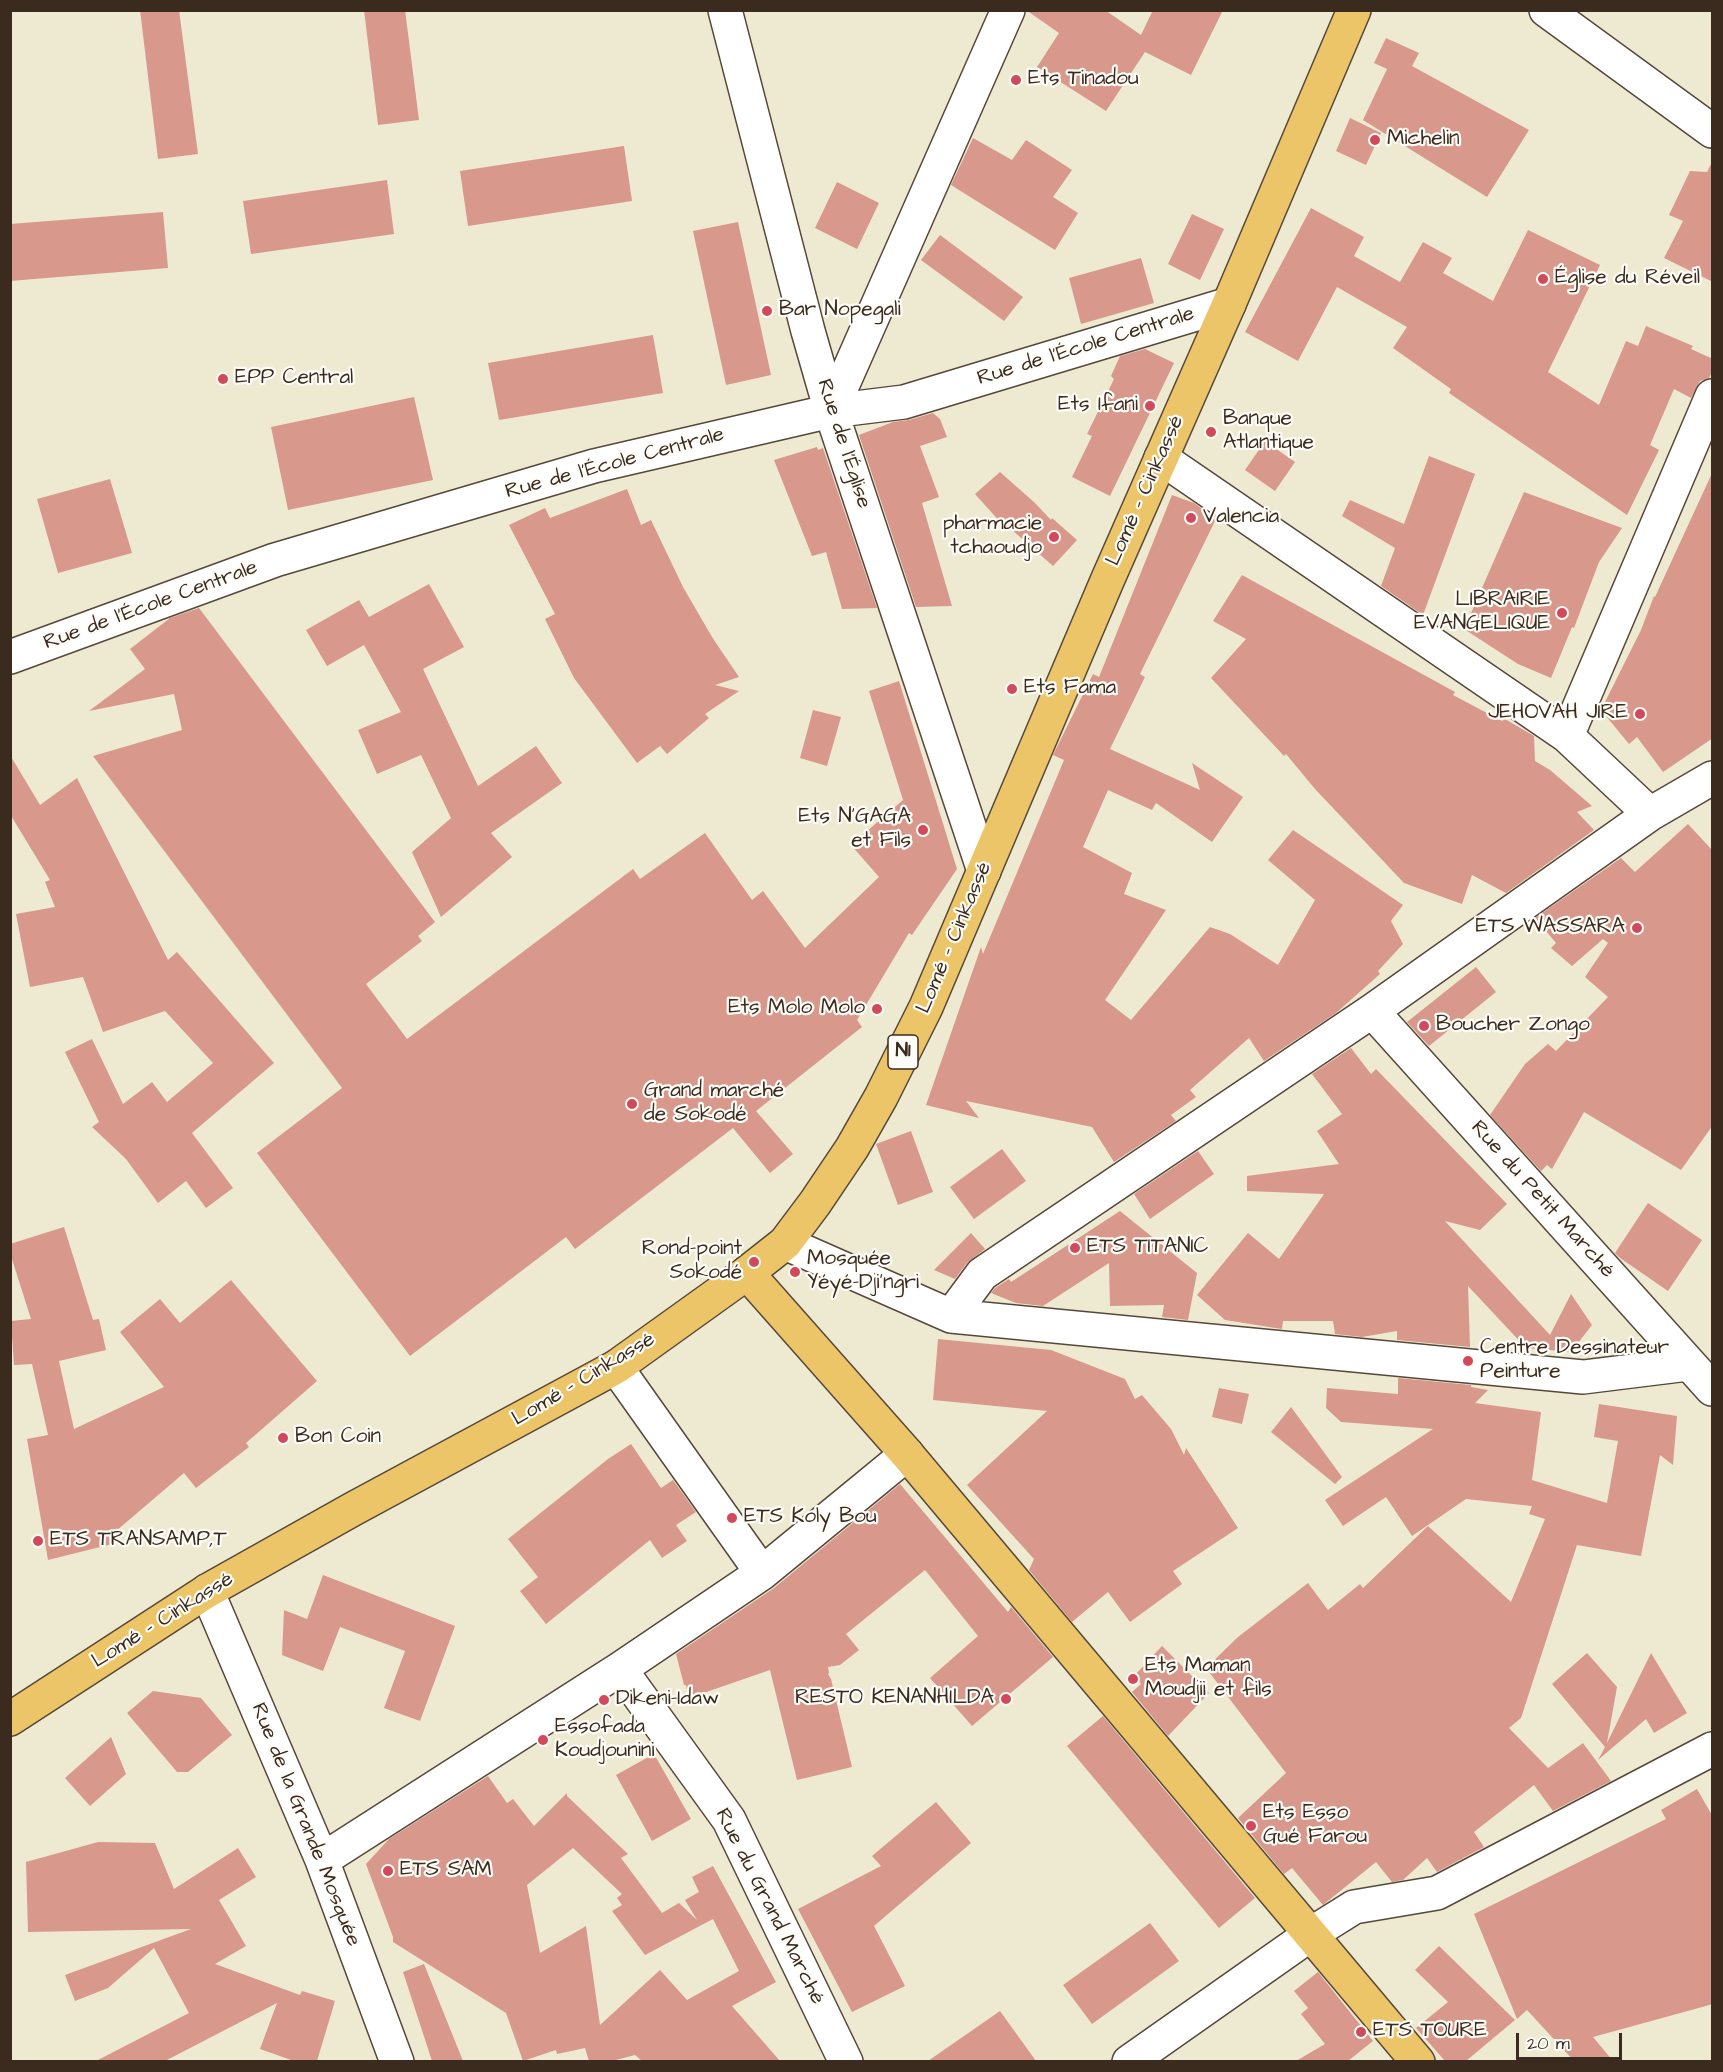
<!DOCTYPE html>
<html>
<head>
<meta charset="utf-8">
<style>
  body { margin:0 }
  #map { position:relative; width:1723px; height:2072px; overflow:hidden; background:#eeead2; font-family:"Architects Daughter",sans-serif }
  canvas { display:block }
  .frame { position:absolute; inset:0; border:12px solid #3b2a1e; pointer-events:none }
  .scale { position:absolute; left:1516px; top:2033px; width:106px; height:27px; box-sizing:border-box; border:3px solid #3b2a1e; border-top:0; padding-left:8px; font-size:18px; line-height:21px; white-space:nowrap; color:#3b2a1e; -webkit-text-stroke:4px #fdfcf7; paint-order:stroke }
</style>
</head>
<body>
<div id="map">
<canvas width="1723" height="2072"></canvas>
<div class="frame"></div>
<div class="scale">20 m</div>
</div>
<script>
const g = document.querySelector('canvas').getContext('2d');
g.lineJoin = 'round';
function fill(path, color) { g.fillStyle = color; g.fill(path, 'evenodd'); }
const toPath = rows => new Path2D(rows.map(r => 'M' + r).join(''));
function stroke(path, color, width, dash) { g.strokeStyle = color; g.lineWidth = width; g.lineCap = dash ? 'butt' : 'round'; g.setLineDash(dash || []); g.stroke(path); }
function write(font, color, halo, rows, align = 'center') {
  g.font = font + ' "Architects Daughter",sans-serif'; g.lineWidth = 4.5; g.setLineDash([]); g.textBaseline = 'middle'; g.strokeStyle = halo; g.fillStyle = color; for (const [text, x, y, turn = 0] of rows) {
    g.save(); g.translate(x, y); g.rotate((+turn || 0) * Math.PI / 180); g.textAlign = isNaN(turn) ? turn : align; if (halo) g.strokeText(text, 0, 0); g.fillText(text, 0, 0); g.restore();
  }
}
const building = toPath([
  [140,10,179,10,198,154,158,159],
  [364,10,405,10,419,120,378,125],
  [1026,10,1105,10,1141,35,1153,10,1223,10,1191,75,1145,52,1106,111,1037,67,1059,33],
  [1386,38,1419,53,1412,66,1529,130,1487,197,1363,120,1387,69,1374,63],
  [1350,118,1381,133,1366,165,1336,151],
  [973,138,1012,160,1026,140,1072,170,1053,197,1078,213,1055,250,951,185],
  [624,146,632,201,468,226,460,171],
  [1713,160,1713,282,1664,258,1683,221,1669,215,1690,171,1707,172],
  [387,180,394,234,251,254,243,201],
  [837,182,879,203,857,249,815,228],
  [1311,208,1364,237,1354,256,1400,282,1423,242,1452,258,1443,273,1493,301,1528,230,1600,265,1548,372,1599,405,1626,341,1638,346,1646,326,1693,346,1691,349,1713,359,1713,370,1709,378,1700,381,1691,398,1674,389,1650,445,1659,450,1627,515,1449,393,1451,389,1393,348,1407,327,1337,287,1298,361,1245,332],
  [163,212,168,268,10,281,10,224],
  [1192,214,1224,229,1200,280,1168,264],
  [738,222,771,375,726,385,693,231],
  [940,235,1023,297,1004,321,921,260],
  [1141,258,1154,303,1081,324,1069,278],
  [653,335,663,393,499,420,488,363],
  [1145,349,1174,363,1110,496,1072,477,1092,436,1087,434,1114,379,1111,376,1120,356],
  [414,397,433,480,288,510,271,427],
  [933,413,940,419,947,437,920,446,939,497,922,503,952,606,916,607,859,435,893,422,909,420],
  [1265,441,1295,462,1275,491,1245,470],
  [817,447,818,450,823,448,877,608,842,609,826,552,812,556,774,460],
  [1429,456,1475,474,1423,615,1381,586,1395,548,1342,516,1350,500,1404,524],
  [1713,471,1713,738,1663,772,1637,737,1629,744,1601,710,1641,630,1654,596,1655,597],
  [1000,472,1035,503,1051,520,1052,518,1077,540,1053,566,1003,522,1002,524,975,494],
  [110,479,132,553,58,573,37,499],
  [627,489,641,525,651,520,683,587,712,637,739,677,715,685,739,691,705,714,709,718,667,754,660,746,637,763,574,678,545,619,555,614,509,525,545,508,550,518],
  [1524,492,1622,528,1599,562,1574,628,1572,627,1551,678,1518,664,1464,629],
  [1172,495,1194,503,1216,519,1140,674,1145,677,1110,749,1200,790,1192,763,1243,797,1212,842,1156,803,1152,810,1108,790,1083,847,1132,873,1124,894,1166,910,1105,1000,1131,1020,1210,927,1230,934,1278,965,1315,900,1268,860,1293,830,1403,905,1391,921,1403,944,1378,971,1380,974,1336,1013,1264,1061,1249,1038,1190,1090,1196,1097,1171,1115,1176,1121,1114,1162,1092,1127,966,1101,979,1118,926,1105,981,947,983,954,1064,760,1053,755,1093,674,1099,677],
  [1242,575,1455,692,1453,695,1502,721,1505,719,1534,736,1535,761,1550,770,1592,806,1577,812,1594,830,1506,893,1472,875,1462,904,1404,883,1315,789,1286,754,1284,756,1211,678,1246,639,1213,621],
  [429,584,464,647,423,669,478,786,536,746,562,783,491,833,512,857,441,917,412,852,451,818,421,755,377,774,358,730,401,712,364,645,327,666,306,630,359,600,369,617],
  [199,608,435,922,418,936,422,941,366,984,407,1039,633,869,640,879,705,833,752,900,763,891,805,948,879,877,851,845,903,800,869,691,899,681,957,869,912,935,909,933,857,1020,862,1027,756,1111,793,1154,770,1173,733,1128,575,1249,566,1237,410,1356,257,1153,342,1088,93,756,182,730,174,694,89,711,145,669,130,649,170,618],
  [813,710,841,717,827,766,800,758],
  [10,755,40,805,77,778,168,960,177,952,274,1063,192,1133,233,1188,206,1208,186,1181,158,1203,126,1159,92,1127,99,1122,65,1052,92,1039,123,1104,152,1082,167,1102,213,1063,165,1011,103,1032,83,977,30,987,16,914,55,907,45,882,50,880,10,814],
  [1688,824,1713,851,1713,1125,1681,1170,1584,1112,1552,1169,1547,1165,1541,1171,1490,1115,1525,1064,1548,1044,1556,1051,1608,997,1585,977,1608,943,1603,939,1572,966,1551,948,1556,943,1535,918,1621,858,1635,872],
  [1476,967,1496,992,1429,1046,1407,1022],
  [1351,1048,1371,1074,1376,1069,1507,1204,1480,1230,1445,1221,1550,1335,1571,1294,1592,1325,1571,1352,1526,1348,1468,1286,1470,1347,1397,1340,1397,1331,1362,1337,1335,1334,1333,1321,1283,1321,1282,1329,1225,1320,1197,1295,1248,1233,1279,1259,1324,1194,1247,1191,1247,1176,1339,1164,1317,1131,1342,1114,1312,1074],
  [911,1131,933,1192,898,1205,876,1144],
  [1002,1149,1026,1181,974,1219,950,1187],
  [1198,1151,1214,1174,1150,1219,1134,1194],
  [1648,1203,1702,1240,1668,1291,1620,1258,1615,1253],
  [1120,1211,1197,1273,1188,1320,1162,1317,1164,1305,1110,1306,1109,1263,1043,1306,1016,1303,991,1293,995,1288,1009,1279,1011,1282],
  [64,1227,93,1320,99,1319,106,1350,59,1361,74,1429,164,1387,120,1332,160,1299,180,1323,231,1280,317,1381,246,1443,249,1447,196,1488,184,1473,109,1537,112,1544,48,1560,27,1439,48,1435,32,1364,14,1365,11,1321,31,1319,10,1253,10,1244],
  [971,1233,985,1249,967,1263,955,1279,934,1270],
  [938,1339,1051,1350,1125,1379,1135,1399,1142,1395,1171,1429,1184,1455,1186,1448,1238,1528,1173,1571,1182,1584,1130,1622,1108,1592,1072,1622,1029,1570,1034,1559,967,1485,1047,1411,933,1400],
  [1398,1378,1471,1385,1471,1387,1488,1390,1475,1403,1541,1412,1532,1480,1607,1503,1618,1441,1594,1437,1599,1404,1677,1416,1673,1465,1660,1455,1641,1556,1577,1545,1521,1718,1509,1728,1548,1768,1583,1743,1611,1781,1553,1811,1534,1785,1474,1832,1484,1847,1437,1872,1427,1858,1403,1880,1392,1882,1376,1862,1323,1905,1292,1868,1284,1874,1238,1818,1286,1773,1206,1668,1238,1637,1308,1583,1328,1610,1360,1584,1363,1588,1428,1526,1511,1602,1545,1519,1529,1514,1532,1506,1466,1499,1412,1536,1386,1497,1343,1526,1325,1500,1433,1429,1341,1422,1326,1408,1327,1388,1398,1394],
  [1219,1388,1249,1394,1242,1424,1212,1417],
  [1291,1407,1342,1477,1335,1484,1271,1432],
  [631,1444,661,1488,673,1480,696,1512,676,1525,687,1541,662,1558,650,1540,546,1624,520,1591,538,1577,508,1539,608,1459],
  [900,1484,1008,1612,1011,1607,1053,1657,972,1726,930,1678,978,1636,925,1570,846,1634,859,1650,840,1665,828,1667,829,1673,828,1674,831,1679,852,1767,797,1780,770,1670,689,1698,686,1685,684,1685,676,1654,774,1588],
  [323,1575,455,1626,420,1721,384,1708,405,1651,340,1627,323,1671,282,1655,284,1610,307,1619],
  [1162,1646,1209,1693,1168,1736,1132,1692,1141,1684,1134,1676],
  [1587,1653,1617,1687,1607,1743,1651,1653,1687,1713,1654,1733,1646,1719,1598,1760,1605,1747,1552,1684],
  [153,1691,201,1698,232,1735,188,1772,177,1772,127,1713],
  [1103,1716,1255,1898,1219,1928,1067,1746],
  [111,1737,126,1774,90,1806,65,1778],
  [654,1754,691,1819,652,1841,616,1775],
  [488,1776,507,1803,513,1799,534,1826,567,1793,567,1796,628,1854,621,1858,662,1913,679,1903,697,1920,685,1900,699,1892,692,1877,713,1866,776,1982,732,2006,780,2061,642,2061,635,2055,612,2061,589,2061,585,2048,557,2054,556,2050,523,2061,506,2013,393,1942,393,1937,366,1864,389,1839],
  [573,1848,622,1894,617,1898,622,1905,612,1911,645,1955,713,1919,739,1971,687,2000,660,1970,600,2025,586,1926,540,1953,527,1885],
  [1697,1789,1713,1817,1713,2004,1593,2037,1613,2061,1574,2061,1527,2010,1517,2019,1474,1914,1666,1819,1661,1810],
  [936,1802,971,1843,874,1926,905,1986,852,2012,798,1909,881,1866,872,1856],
  [98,1842,155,1843,174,1889,238,1848,256,1877,219,1900,246,1946,215,1964,300,1995,302,1991,335,2001,317,2061,294,2061,260,2049,277,2003,165,2061,96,2061,189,2013,154,1948,108,1988,75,2001,65,1975,191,1929,28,1932,26,1862],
  [1150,1923,1179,1961,1092,2024,1063,1985],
  [1439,1946,1515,2020,1466,2061,1445,2061,1416,2028,1448,2002,1415,1970],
  [424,1964,463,2061,432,2061,403,1972],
  [1318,1972,1373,2041,1348,2061,1296,2061,1325,2044,1301,2014,1308,2008,1294,1991],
  [1000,2011,1036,2061,928,2061]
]);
const minor = toPath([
  [725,10,808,331,831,411,984,871],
  [1546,10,1712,131],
  [831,411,1008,10],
  [1161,458,1567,736,1650,814],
  [10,657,275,560,594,466,831,411,904,402,1229,304],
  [1567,736,1712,396],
  [1372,1011,1712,1389],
  [785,1243,951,1316,982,1274,1372,1011,1650,814,1712,778],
  [951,1316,1583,1377,1688,1364],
  [616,1367,762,1573],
  [207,1591,322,1860,397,2062],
  [620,1669,729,1820,846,2062],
  [322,1860,620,1669,762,1573,907,1454],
  [1129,2062,1311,1934,1354,1907,1437,1893,1712,1749]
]);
const major = toPath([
  [747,1273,907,1454,1418,2062]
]);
const highway = toPath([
  [10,1719,207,1591,353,1509,616,1367,747,1273,785,1243,815,1203,852,1148,881,1097,926,1007,1107,581,1229,304,1354,10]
]);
const markers = [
  [1016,80,6,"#d1495b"],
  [1375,140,6,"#d1495b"],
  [1543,279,6,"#d1495b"],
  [767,311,6,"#d1495b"],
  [223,379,6,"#d1495b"],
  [1150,406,6,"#d1495b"],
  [1211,432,6,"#d1495b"],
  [1191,518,6,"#d1495b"],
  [1054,537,6,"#d1495b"],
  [1562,613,6,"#d1495b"],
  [1012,689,6,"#d1495b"],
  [1640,714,6,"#d1495b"],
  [923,830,6,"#d1495b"],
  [1637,928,6,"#d1495b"],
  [877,1009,6,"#d1495b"],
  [1424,1026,6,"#d1495b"],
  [632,1104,6,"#d1495b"],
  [1075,1248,6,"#d1495b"],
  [754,1262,6,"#d1495b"],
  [795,1272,6,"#d1495b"],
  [1468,1361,6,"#d1495b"],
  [283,1438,6,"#d1495b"],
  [732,1518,6,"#d1495b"],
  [38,1541,6,"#d1495b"],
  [1133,1679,6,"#d1495b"],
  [1006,1699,6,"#d1495b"],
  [604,1700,6,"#d1495b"],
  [543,1740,6,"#d1495b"],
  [1251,1826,6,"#d1495b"],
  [388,1871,6,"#d1495b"],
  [1361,2032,6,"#d1495b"]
];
const shields = [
  [903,1052,30]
];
const shieldNames = [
  ["N1",903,1052]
];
const poiNames = [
  ["Ets Tinadou",1028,80],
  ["Michelin",1387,140],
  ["Église du Réveil",1555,279],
  ["Bar Nopegali",779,311],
  ["EPP Central",235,379],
  ["Ets Ifani",1138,406,"right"],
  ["Banque",1223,420],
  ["Atlantique",1223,444],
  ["Valencia",1203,518],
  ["pharmacie",1042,525,"right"],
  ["tchaoudjo",1042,549,"right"],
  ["LIBRAIRIE",1550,601,"right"],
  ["EVANGELIQUE",1550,625,"right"],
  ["Ets Fama",1024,689],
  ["JEHOVAH JIRE",1628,714,"right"],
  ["Ets N'GAGA",911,818,"right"],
  ["et Fils",911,842,"right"],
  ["ETS WASSARA",1625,928,"right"],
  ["Ets Molo Molo",865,1009,"right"],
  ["Boucher Zongo",1436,1026],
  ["Grand marché",644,1092],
  ["de Sokodé",644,1116],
  ["ETS TITANIC",1087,1248],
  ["Rond-point",742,1250,"right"],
  ["Sokodé",742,1274,"right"],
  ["Mosquée",807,1260],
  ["Yéyé-Dji'ngri",807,1284],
  ["Centre Dessinateur",1480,1349],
  ["Peinture",1480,1373],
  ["Bon Coin",295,1438],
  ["ETS Koly Bou",744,1518],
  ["ETS TRANSAMP,T",50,1541],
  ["Ets Maman",1145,1667],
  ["Moudjii et fils",1145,1691],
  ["RESTO KENANHILDA",994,1699,"right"],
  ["Dikeni-Idaw",616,1700],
  ["Essofada",555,1728],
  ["Koudjounini",555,1752],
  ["Ets Esso",1263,1814],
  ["Gué Farou",1263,1838],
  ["ETS SAM",400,1871],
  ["ETS TOURE",1373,2032]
];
const streetNames = [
  ["Rue de l'École Centrale",1086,347,-17],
  ["Rue de l'Église",843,444,72],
  ["Rue de l'École Centrale",615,464,-15],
  ["Lomé - Cinkassé",1146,491,-66],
  ["Rue de l'École Centrale",151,606,-20],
  ["Lomé - Cinkassé",955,938,-67],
  ["Rue du Petit Marché",1542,1200,48],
  ["Lomé - Cinkassé",584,1380,-31],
  ["Lomé - Cinkassé",163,1621,-32],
  ["Rue de la Grande Mosquée",305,1825,68],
  ["Rue du Grand Marché",769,1907,63]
];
fill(building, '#d8988c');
stroke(minor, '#564739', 36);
stroke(major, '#564739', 36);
stroke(highway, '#564739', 36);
stroke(minor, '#fff', 33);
stroke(major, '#edc569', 33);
stroke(highway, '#edc569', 33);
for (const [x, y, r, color] of markers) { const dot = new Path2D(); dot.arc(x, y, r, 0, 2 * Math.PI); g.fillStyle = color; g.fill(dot); stroke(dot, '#fdfcf7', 2); }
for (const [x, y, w] of shields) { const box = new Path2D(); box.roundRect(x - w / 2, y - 17, w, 34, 4.5); g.fillStyle = '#fdfcf7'; g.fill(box); stroke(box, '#3b2a1e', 1.5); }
write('bold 20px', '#3b2a1e', null, shieldNames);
write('21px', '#3b2a1e', '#fdfcf7', poiNames, 'left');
write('21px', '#3b2a1e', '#fdfcf7', streetNames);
</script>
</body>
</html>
